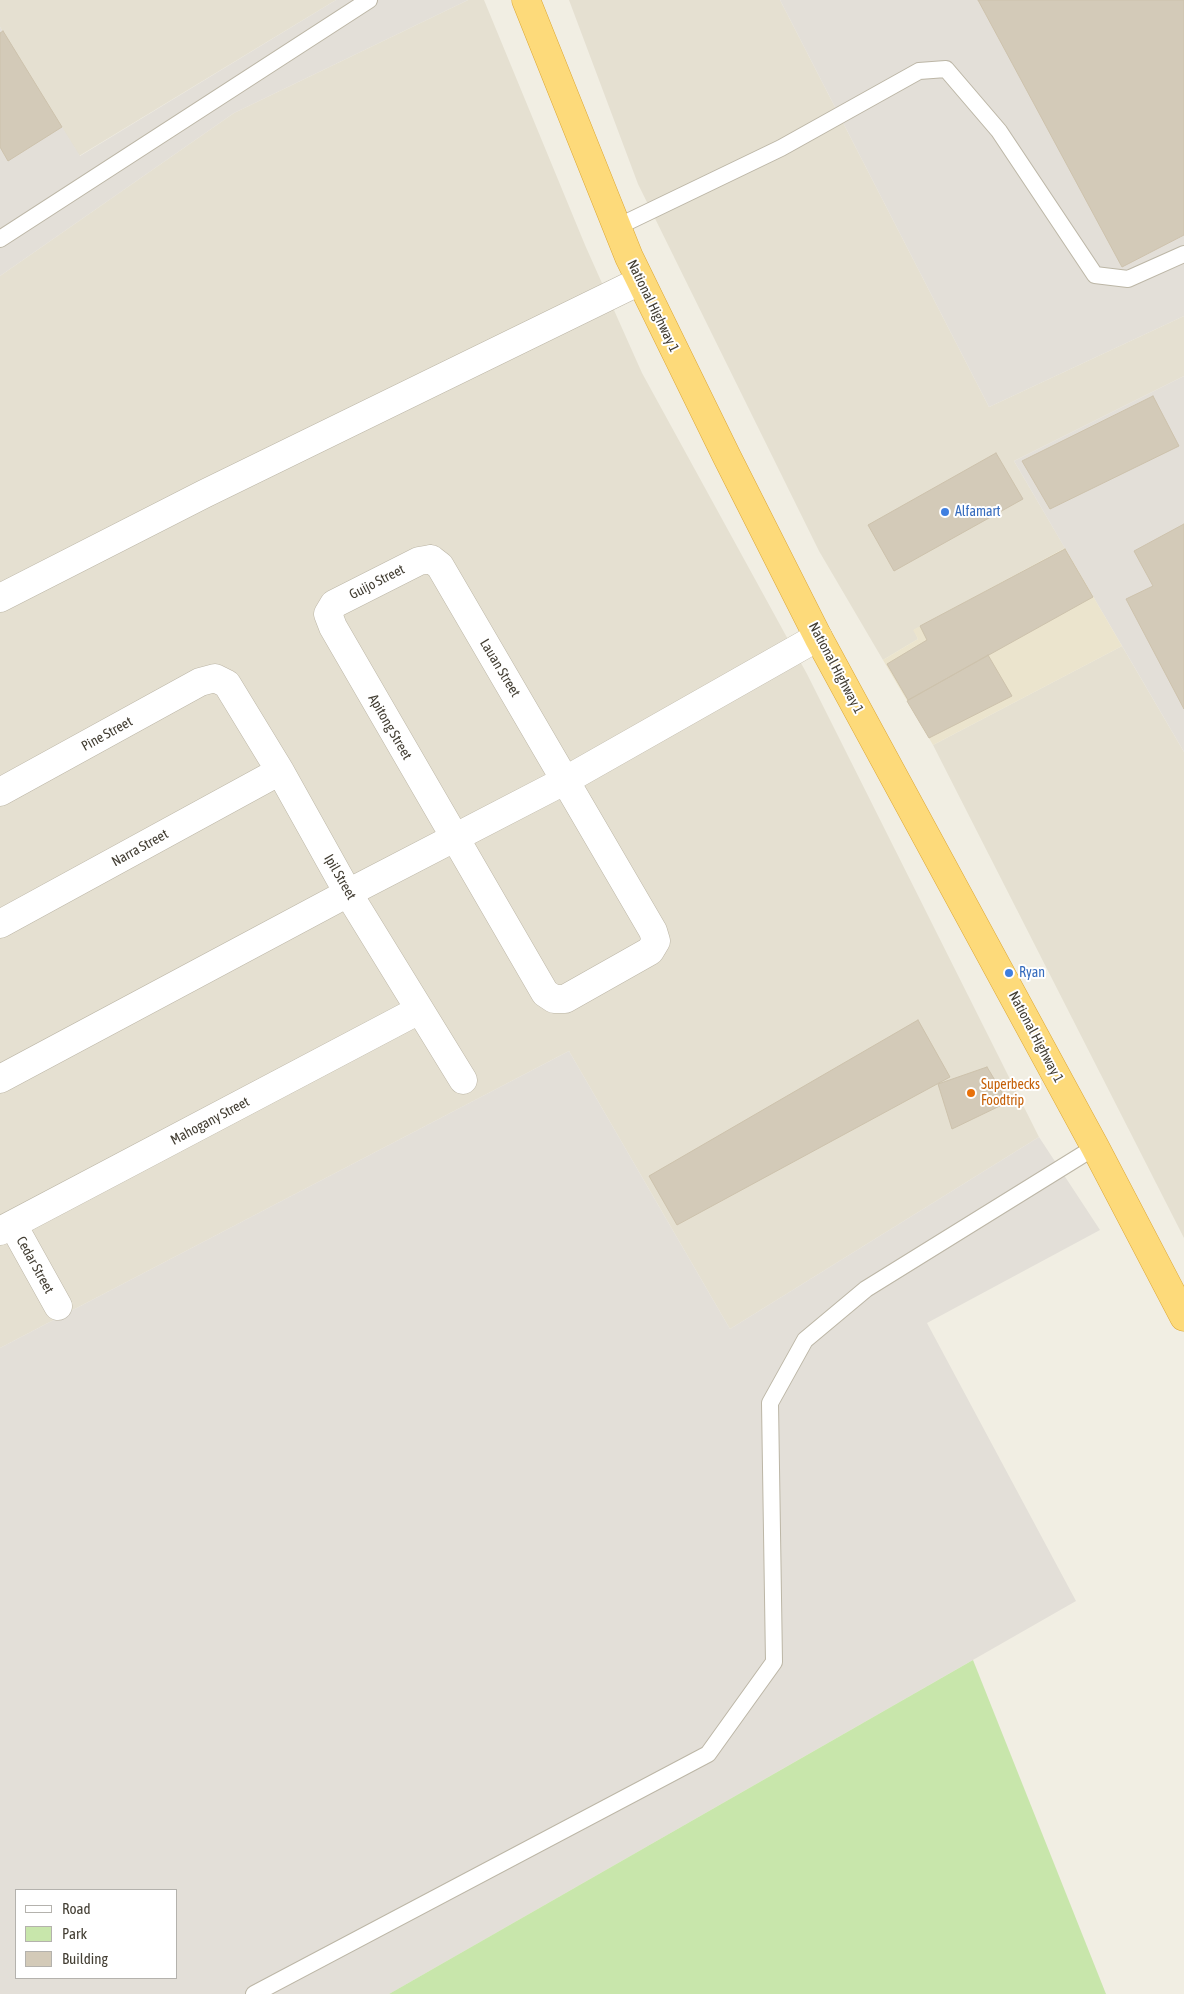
<!DOCTYPE html>
<html>
<head>
<meta charset="utf-8">
<style>
  body { margin:0 }
  #map { position:relative; width:1184px; height:1994px; overflow:hidden; background:#f1eee3; font-family:"Asap Condensed",sans-serif }
  canvas { display:block }
  .legend { position:absolute; left:15px; top:1889px; width:162px; height:90px; box-sizing:border-box; background:#fff; border:1px solid #b4b2ad; margin:0; padding:6px 9px; list-style:none; font-size:15px; color:#433e33 }
  .legend li { display:flex; align-items:center; gap:10px; height:25px }
  .legend b { width:25px; border:1px solid #b4b2ad }
</style>
</head>
<body>
<div id="map">
<canvas width="1184" height="1994"></canvas>
<ul class="legend">
<li><b style="height:6px;background:#fff"></b>Road</li>
<li><b style="height:14px;background:#c8e6ab"></b>Park</li>
<li><b style="height:14px;background:#d3cab8"></b>Building</li>
</ul>
</div>
<script>
const g = document.querySelector('canvas').getContext('2d');
g.lineJoin = 'round';
function fill(path, color) { g.fillStyle = color; g.fill(path, 'evenodd'); }
const toPath = rows => new Path2D(rows.map(r => 'M' + r).join(''));
function stroke(path, color, width, dash) { g.strokeStyle = color; g.lineWidth = width; g.lineCap = dash ? 'butt' : 'round'; g.setLineDash(dash || []); g.stroke(path); }
function write(font, color, halo, rows, align = 'center') {
  g.font = font + ' "Asap Condensed",sans-serif'; g.lineWidth = 4; g.setLineDash([]); g.textBaseline = 'middle'; g.strokeStyle = halo; g.fillStyle = color; for (const [text, x, y, turn = 0] of rows) {
    g.save(); g.translate(x, y); g.rotate((+turn || 0) * Math.PI / 180); g.textAlign = isNaN(turn) ? turn : align; if (halo) g.strokeText(text, 0, 0); g.fillText(text, 0, 0); g.restore();
  }
}
const residential = toPath([
  [0,0,336,0,79,156,0,27],
  [468,0,484,0,585,245,642,373,807,674,1039,1137,730,1329,569,1051,0,1348,0,276,234,113],
  [569,0,780,0,989,407,1184,316,1184,376,1014,461,1065,548,914,630,918,639,883,660,819,551,638,184],
  [1122,646,1184,752,1184,1238,933,745]
]);
const industrial = toPath([
  [336,0,468,0,234,113,0,276,0,27,80,156],
  [780,0,1184,0,1184,316,989,407],
  [1184,376,1184,752,1014,461],
  [569,1051,730,1329,1039,1137,1100,1230,927,1323,1076,1601,389,1994,0,1994,0,1348],
  [16,1890,176,1890,176,1978,16,1978]
]);
const education = toPath([
  [1065,548,1122,646,933,745,883,660,918,639,913,630]
]);
const green = toPath([
  [973,1660,1106,1994,389,1994]
]);
const building = toPath([
  [978,0,1184,0,1184,235,1122,267,978,0],
  [3,31,62,127,8,161,0,147,0,33,3,31],
  [1153,396,1179,446,1050,509,1022,461,1153,396],
  [996,453,1023,499,894,571,868,525,996,453],
  [1184,524,1184,709,1126,599,1153,586,1134,551,1184,524],
  [1065,549,1093,597,908,700,887,664,927,640,920,626,1065,549],
  [988,655,1012,696,929,738,907,701,988,655],
  [918,1020,950,1077,677,1225,649,1176,918,1020],
  [987,1067,1008,1102,952,1129,938,1084,987,1067]
]);
const service = toPath([
  [617,227,781,148,919,71,946,69,999,131,1095,275,1128,279,1184,254],
  [0,239,369,0],
  [254,1994,708,1754,774,1662,770,1403,805,1340,866,1289,1095,1147]
]);
const minor = toPath([
  [431,559,440,566,653,931,656,941,650,951,565,999,554,999,545,993,333,627,328,614,334,604,419,561,431,559],
  [0,598,204,494,640,281],
  [0,792,200,682,215,678,227,684,280,771,348,893,463,1080],
  [0,924,280,771],
  [0,1079,348,893,566,780,818,637],
  [13,1225,58,1306],
  [0,1231,419,1010]
]);
const trunk = toPath([
  [526,0,629,257,727,457,818,637,1095,1147,1184,1317]
]);
const markers = [
  [945,512,5,"#3f7fe0"],
  [1009,973,5,"#3f7fe0"],
  [971,1093,5,"#e8710a"]
];
const streetNames = [
  ["National Highway 1",653,306,64],
  ["Guijo Street",377,582,-27],
  ["Lauan Street",500,668,59],
  ["National Highway 1",836,668,62],
  ["Apitong Street",390,727,60],
  ["Pine Street",107,734,-29],
  ["Narra Street",140,848,-29],
  ["Ipil Street",340,877,60],
  ["National Highway 1",1036,1037,62],
  ["Mahogany Street",210,1121,-28],
  ["Cedar Street",35,1265,61]
];
const shopNames = [
  ["Alfamart",955,512],
  ["Ryan",1019,973]
];
const foodNames = [
  ["Superbecks",981,1085],
  ["Foodtrip",981,1101]
];
fill(residential, '#e5e0d1');
fill(industrial, '#e3dfd8');
fill(education, '#ebe4cd');
fill(green, '#c8e6ab');
fill(building, '#d3cab8');
stroke(building, '#cdc2ac', 1);
stroke(service, '#bcb6a6', 18);
stroke(minor, '#bcb6a6', 29);
stroke(trunk, '#dca633', 29);
stroke(service, '#fff', 16);
stroke(minor, '#fff', 28);
stroke(trunk, '#fdda7a', 28);
for (const [x, y, r, color] of markers) { const dot = new Path2D(); dot.arc(x, y, r, 0, 2 * Math.PI); g.fillStyle = color; g.fill(dot); stroke(dot, '#fff', 2); }
write('14px', '#433e33', '#fff', streetNames);
write('14px', '#366cbe', '#fff', shopNames, 'left');
write('14px', '#c56008', '#fff', foodNames, 'left');
</script>
</body>
</html>
